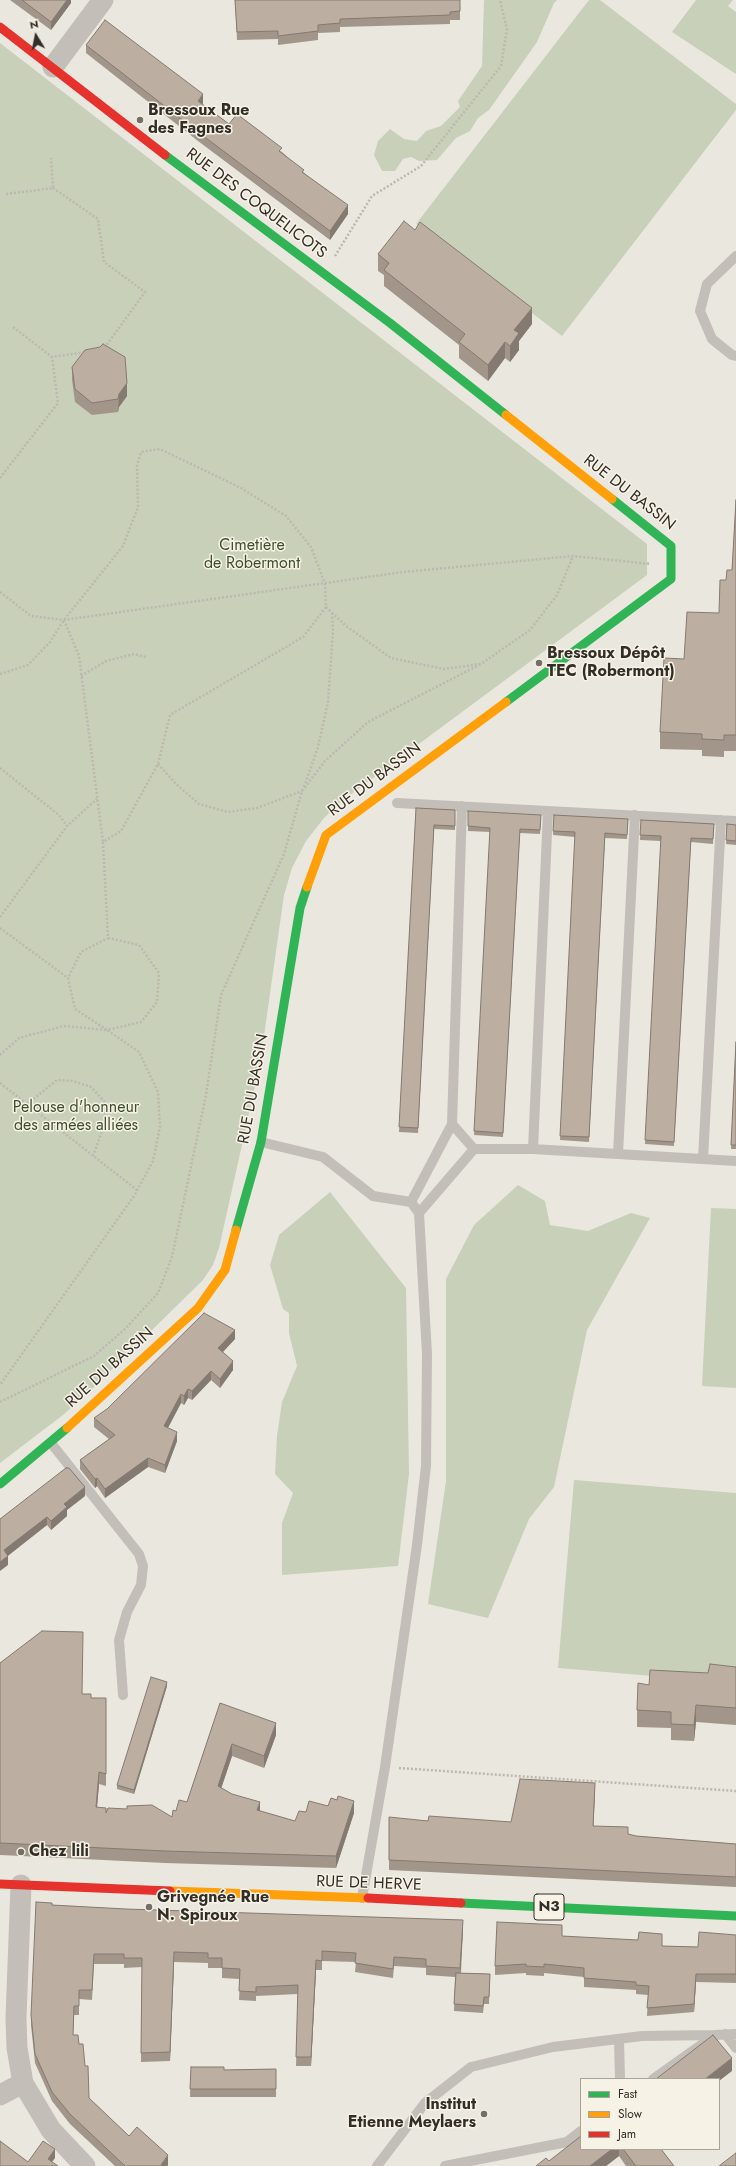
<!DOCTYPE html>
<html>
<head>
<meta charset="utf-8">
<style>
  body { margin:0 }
  #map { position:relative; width:736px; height:2166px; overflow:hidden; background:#eae7df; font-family:Jost,sans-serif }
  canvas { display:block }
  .legend { position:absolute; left:580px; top:2078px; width:140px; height:72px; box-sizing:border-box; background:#f7f2e6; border:1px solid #a9a39a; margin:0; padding:5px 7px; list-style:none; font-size:12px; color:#332d27 }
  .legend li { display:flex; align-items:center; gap:8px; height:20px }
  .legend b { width:20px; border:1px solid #a9a39a }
  .north { position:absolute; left:16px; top:16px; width:40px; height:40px; -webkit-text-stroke:3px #f7f2e6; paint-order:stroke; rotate:350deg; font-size:11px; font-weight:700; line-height:16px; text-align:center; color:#332d27 }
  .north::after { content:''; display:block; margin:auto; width:14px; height:18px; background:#332d27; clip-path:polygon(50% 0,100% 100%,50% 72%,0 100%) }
</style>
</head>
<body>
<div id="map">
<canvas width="736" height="2166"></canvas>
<ul class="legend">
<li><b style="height:5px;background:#30b455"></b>Fast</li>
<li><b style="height:5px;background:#ff9f0a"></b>Slow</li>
<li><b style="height:5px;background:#e5322d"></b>Jam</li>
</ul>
<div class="north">N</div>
</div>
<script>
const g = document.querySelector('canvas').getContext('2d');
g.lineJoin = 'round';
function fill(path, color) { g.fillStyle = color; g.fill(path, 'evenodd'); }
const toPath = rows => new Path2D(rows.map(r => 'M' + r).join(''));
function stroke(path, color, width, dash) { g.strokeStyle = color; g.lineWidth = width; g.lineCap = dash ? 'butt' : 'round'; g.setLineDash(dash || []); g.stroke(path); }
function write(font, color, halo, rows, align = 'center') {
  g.font = font + ' Jost,sans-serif'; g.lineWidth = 3; g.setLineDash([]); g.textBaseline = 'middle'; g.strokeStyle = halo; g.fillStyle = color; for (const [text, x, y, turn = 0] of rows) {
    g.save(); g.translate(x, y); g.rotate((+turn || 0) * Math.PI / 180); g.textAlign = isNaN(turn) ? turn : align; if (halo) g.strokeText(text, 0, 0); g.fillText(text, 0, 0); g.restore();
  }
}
const green = toPath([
  [484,0,557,0,554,3,537,42,489,110,478,118,470,131,456,138,437,160,419,161,411,157,403,159,395,171,382,171,374,155,378,141,390,129,404,139,417,141,426,131,441,126,460,107,458,101,482,66],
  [589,0,600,0,736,104,736,110,562,336,416,224],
  [696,0,733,0,728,6,736,12,736,74,672,32],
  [0,43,647,544,647,575,346,798,324,818,306,841,292,868,284,895,260,1064,219,1248,213,1265,203,1280,93,1388,63,1415,0,1463],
  [518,1185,545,1201,550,1225,588,1231,631,1213,650,1218,587,1330,554,1487,529,1519,488,1618,428,1604,446,1481,446,1279,474,1225],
  [330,1192,406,1288,409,1474,398,1566,282,1575,282,1523,293,1493,275,1474,277,1436,282,1402,297,1366,289,1333,289,1313,283,1309,270,1265,279,1235],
  [711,1208,736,1209,736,1388,702,1386],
  [574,1480,736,1493,736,1683,558,1668]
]);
const path = toPath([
  [53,188,98,219,104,262,145,292,105,347],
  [6,194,53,188,51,158],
  [335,256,372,196,421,166,501,66,507,29,500,0],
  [13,327,52,357],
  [0,478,58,403,52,357,86,352],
  [0,592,31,616,64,620,403,572,573,556,651,564],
  [326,607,346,626,391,658,444,669,481,664,530,630,557,595,573,556],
  [64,620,79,656,103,842],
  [0,674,28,665,50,642,64,620,123,546,138,507,137,465,141,452,160,449,241,488,286,516,311,547,325,584,326,607,303,637,170,715,158,764,121,831,103,842,108,938],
  [81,676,106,661,134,654,146,657],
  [158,764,176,784,199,804,228,812,257,808,302,791],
  [0,768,59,815,67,826],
  [304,787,318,747,328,702,333,631,332,613],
  [0,917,67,826,97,799],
  [0,928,68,978],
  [108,938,139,945,159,973,157,1002,141,1022,107,1030,75,1009,68,978,81,952,108,938],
  [0,1055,19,1038,64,1026,107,1030,139,1052,158,1092,160,1127,153,1161,134,1196,0,1385],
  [0,1083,137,1190],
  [27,1104,57,1080,73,1081,91,1087,104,1101,105,1123,93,1156],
  [0,1402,94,1356,126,1328,158,1293,172,1257,206,1095,221,995,284,854,302,791,325,761,368,722,481,664],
  [399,1768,736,1791]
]);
const lane = toPath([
  [736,256,707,284,700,311,712,339,732,355,736,356],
  [397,803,736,821],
  [452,1124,474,1149,533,1149,736,1161],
  [261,1142,323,1157,373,1196,411,1202,419,1213,427,1354,426,1466,417,1545,385,1767,362,1898],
  [533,1149,548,811],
  [618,1154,635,815],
  [703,1159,721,820],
  [411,1202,452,1124,462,806],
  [419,1213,474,1149],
  [51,1443,139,1554,143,1566,141,1585,127,1612,119,1640,123,1695],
  [725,2034,736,2048],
  [619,2039,620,2079],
  [653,2079,715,2035,736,2034],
  [377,2166,425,2103,471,2067,553,2047,642,2036,715,2035],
  [445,2166,567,2142,581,2131]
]);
const street = toPath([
  [53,67,103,0],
  [21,1885,16,2018,17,2048,23,2083,51,2130,85,2166],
  [0,2095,23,2083]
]);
const fast = toPath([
  [165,155,390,323,506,415],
  [506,702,671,579,671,546,612,499],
  [236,1230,261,1142,300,908,307,887],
  [0,1484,67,1428],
  [461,1903,736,1916]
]);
const slow = toPath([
  [506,415,612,499],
  [307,887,326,835,506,702],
  [67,1428,198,1308,225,1270,236,1230],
  [170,1891,368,1898]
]);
const jam = toPath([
  [0,27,165,155],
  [0,1884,170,1891],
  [368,1898,461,1903]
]);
const wall = toPath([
  [10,0,71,0,71,3,51,30],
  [235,0,460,11,460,20,450,20,450,24,340,27,340,32,318,33,318,40,278,45,278,39,237,40],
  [86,45,203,103,202,104,229,124,282,152,348,214,330,240,198,141,86,53],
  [378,254,532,324,519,341,519,350,510,362,505,358,488,381,459,358,459,345,384,286,384,275,378,271],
  [72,367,127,396,119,407,118,412,92,415,75,402,72,380],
  [736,500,736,751,724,751,724,757,702,756,702,750,660,749,660,732,684,659,719,613,726,580,732,570],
  [416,808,455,810,455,830,434,829,418,1133,399,1132],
  [541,815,540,834,520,833,503,1137,474,1135,490,832,468,831,468,826],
  [554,815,628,819,627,839,605,838,589,1142,560,1140,575,837,553,835],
  [641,820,714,824,713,844,691,842,674,1146,645,1144,661,841,640,840],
  [727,824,736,825,736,845,726,844],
  [736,1042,736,1149,731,1149],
  [235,1339,223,1352,233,1370,220,1388,211,1380,192,1400,188,1398,184,1405,181,1403,168,1428,177,1441,165,1473,148,1467,105,1498,97,1486,95,1488,80,1469,80,1460,109,1439,94,1427,94,1418],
  [85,1496,67,1510,67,1516,51,1530,47,1525,8,1555,8,1565,0,1519],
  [0,1663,91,1698,106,1698,106,1786,99,1784,97,1807,106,1813,172,1817,176,1811,187,1802,220,1703,276,1735,264,1768,232,1756,221,1788,260,1811,295,1821,306,1812,354,1813,336,1868,165,1863,0,1855],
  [736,1667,736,1725,696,1722,694,1741,671,1740,671,1728,637,1727,637,1710,649,1685,708,1673],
  [167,1686,134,1794,117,1789,117,1785],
  [595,1792,593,1826,636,1836,736,1844,736,1887,389,1870,389,1860,428,1821,511,1822],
  [52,1905,463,1929,461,1973,490,1974,489,2004,484,2004,483,2013,454,2011,455,1977,426,1975,426,1968,394,1966,393,1978,355,1972,356,1962,322,1961,322,1970,316,1970,311,2066,296,2066,298,1994,256,1996,256,2001,239,2000,240,1979,222,1978,222,1968,208,1968,208,1963,174,1962,170,2061,141,2062,142,1967,124,1968,124,1964,94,1964,92,2000,79,1999,79,2015,74,2015,73,2035,79,2044,85,2066,89,2098,129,2136,168,2165,167,2166,115,2166,70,2124,52,2101,35,2063,31,2025,31,2015],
  [736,1935,736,1983,696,1982,694,2012,647,2016,648,1995,636,1994,636,1990,584,1987,584,1977,544,1973,544,1976,526,1975,526,1973,495,1975,495,1966,562,1936,662,1946,698,1947],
  [191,2067,224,2070,276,2069,276,2097,190,2097],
  [581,2149,661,2149,674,2166,626,2166,619,2156,606,2166,536,2166]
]);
const shadedWall = toPath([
  [67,0,71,0,71,3,51,30,51,22],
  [203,94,203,103,198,110,198,101],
  [348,205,348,214,330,240,330,231],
  [532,308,532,324,519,341,519,350,510,362,510,346,514,330],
  [505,342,505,358,488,381,488,365],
  [127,383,127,396,119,407,118,412,119,394],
  [235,1330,235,1339,218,1357,218,1348],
  [233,1361,233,1370,220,1388,220,1379],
  [211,1371,211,1380,192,1400,192,1391],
  [188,1389,188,1398,184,1405,184,1396],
  [181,1394,181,1403,164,1435,164,1426],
  [177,1432,177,1441,165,1473,165,1465],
  [148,1458,148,1467,105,1498,105,1489],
  [97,1478,97,1486,95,1488,95,1479],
  [85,1487,85,1496,67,1510,67,1516,51,1530,51,1521,64,1504],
  [47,1517,47,1525,4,1559,4,1550],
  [8,1556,8,1565,0,1571,0,1562],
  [167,1682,167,1686,134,1794,134,1790],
  [696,1705,696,1722,694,1741,694,1725],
  [276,1723,276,1735,264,1768,264,1756],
  [232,1744,232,1756,218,1798,218,1786],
  [99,1772,99,1784,96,1819,96,1807],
  [595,1783,595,1792,593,1836,593,1826],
  [354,1801,354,1813,336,1868,336,1856],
  [260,1802,260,1814,257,1810],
  [463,1920,463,1929,460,1977,460,1968],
  [174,1952,174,1962,170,2061,170,2052],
  [316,1960,316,1970,311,2066,311,2057],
  [696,1974,696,1982,694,2012,694,2004],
  [732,2058,732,2071,719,2081,719,2079,705,2079],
  [55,2149,55,2158,49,2166,48,2159],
  [612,2149,619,2149,619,2156,606,2166,590,2166],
  [168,2155,168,2165,167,2166,161,2166,161,2165]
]);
const building = toPath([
  [22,0,67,0,51,22,22,0],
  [235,0,460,0,460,11,450,12,450,15,340,19,340,23,318,25,318,31,278,36,278,31,237,32,235,0],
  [105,20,203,94,198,101,229,124,237,114,282,148,279,151,304,170,302,172,348,205,330,231,198,132,86,45,105,20],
  [404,221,415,230,420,222,532,308,514,330,519,333,510,346,505,342,488,365,459,342,465,334,384,270,389,263,378,254,404,221],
  [103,344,125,357,127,383,119,394,118,399,92,403,75,389,72,367,85,350,100,347,103,344],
  [736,500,736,735,724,735,724,740,702,739,702,734,660,732,664,658,684,659,687,612,719,613,720,580,726,580,727,570,732,570,736,500],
  [416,808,455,810,455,826,434,825,418,1128,399,1127,416,808],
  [468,811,541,815,540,830,520,829,503,1133,474,1131,490,828,468,826,468,811],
  [554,815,628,819,627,835,605,833,589,1137,560,1136,575,832,553,831,554,815],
  [641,820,714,824,713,839,691,838,674,1142,645,1140,661,836,640,835,641,820],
  [727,824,736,825,736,841,726,840,727,824],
  [736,1042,736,1145,731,1145,736,1042],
  [204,1313,235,1330,218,1348,233,1361,220,1379,211,1371,192,1391,188,1389,184,1396,181,1394,164,1426,177,1432,165,1465,148,1458,105,1489,97,1478,95,1479,80,1460,115,1435,94,1418,107,1409,204,1313],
  [66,1468,69,1468,85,1487,64,1504,67,1507,51,1521,47,1517,4,1550,8,1556,0,1562,0,1519,66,1468],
  [42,1631,83,1632,82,1694,91,1694,91,1698,106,1698,106,1774,99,1772,96,1807,106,1808,106,1813,108,1808,127,1809,127,1806,152,1805,172,1817,173,1810,176,1811,179,1800,187,1802,220,1703,276,1723,264,1756,232,1744,218,1786,232,1794,260,1802,257,1810,295,1821,299,1811,306,1812,309,1801,328,1806,331,1798,337,1800,338,1796,354,1801,336,1856,165,1851,0,1843,0,1663,42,1631],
  [710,1664,736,1667,736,1708,696,1705,694,1725,671,1724,671,1712,637,1710,638,1683,649,1685,650,1670,708,1673,710,1664],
  [151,1677,167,1682,134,1790,117,1785,151,1677],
  [520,1779,595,1783,593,1826,628,1827,628,1834,636,1836,736,1844,736,1877,389,1860,389,1817,428,1821,429,1816,511,1822,520,1779],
  [36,1902,52,1903,52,1905,126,1909,463,1920,460,1968,426,1966,426,1959,394,1957,393,1969,355,1963,356,1953,322,1951,322,1961,316,1960,311,2057,296,2057,298,1985,256,1987,256,1992,239,1991,240,1969,222,1968,222,1958,208,1958,208,1953,174,1952,170,2052,141,2053,142,1958,124,1958,124,1954,94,1954,92,1990,79,1990,79,2006,74,2006,73,2035,78,2035,79,2044,83,2044,85,2066,88,2066,89,2098,129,2136,137,2127,168,2155,161,2165,162,2166,125,2166,70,2114,52,2092,35,2054,31,2015,36,1902],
  [497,1922,562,1925,562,1936,638,1940,639,1932,662,1934,662,1946,698,1947,699,1932,736,1935,736,1974,696,1974,694,2004,647,2008,649,1986,636,1985,636,1982,584,1978,584,1968,544,1964,544,1967,526,1966,526,1964,495,1966,497,1922],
  [456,1973,490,1974,489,1997,484,1997,483,2006,454,2004,456,1973],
  [713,2035,732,2058,705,2079,656,2079,713,2035],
  [191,2067,224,2067,224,2070,276,2069,276,2089,190,2089,191,2067],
  [581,2136,581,2149,612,2149,590,2166,536,2166,546,2158,549,2161,581,2136],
  [0,2141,28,2162,43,2141,55,2149,48,2159,58,2166,0,2166,0,2141],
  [623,2149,661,2149,674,2166,636,2166,623,2149],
  [736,2153,736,2166,719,2166,736,2153]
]);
const markers = [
  [140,120,4,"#736e67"],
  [539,663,4,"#736e67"],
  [21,1852,4,"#736e67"],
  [149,1907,4,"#736e67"],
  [484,2114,4,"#736e67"]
];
const shields = [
  [549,1907,30]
];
const shieldNames = [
  ["N3",549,1907]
];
const poiNames = [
  ["Bressoux Rue",148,111],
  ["des Fagnes",148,129],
  ["Bressoux Dépôt",547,654],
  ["TEC (Robermont)",547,672],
  ["Chez lili",29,1852],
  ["Grivegnée Rue",157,1898],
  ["N. Spiroux",157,1916],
  ["Institut",476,2105,"right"],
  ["Etienne Meylaers",476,2123,"right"]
];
const streetNames = [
  ["RUE DES COQUELICOTS",256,204,37],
  ["RUE DU BASSIN",629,493,38],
  ["RUE DU BASSIN",375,780,-37],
  ["RUE DU BASSIN",254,1089,-80],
  ["RUE DU BASSIN",110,1368,-42],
  ["RUE DE HERVE",369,1884,2]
];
const parkNames = [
  ["Cimetière",252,546],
  ["de Robermont",252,564],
  ["Pelouse d'honneur",76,1108],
  ["des armées alliées",76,1126]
];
fill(green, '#c8d0ba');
stroke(path, '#bcb8b1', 2.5, [2, 2]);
stroke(lane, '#c3bfb8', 10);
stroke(street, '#c3bfb8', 21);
stroke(fast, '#30b455', 9);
stroke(slow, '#ff9f0a', 9);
stroke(jam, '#e5322d', 9);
fill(wall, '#a2968b');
fill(shadedWall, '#847a71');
fill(building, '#bcafa2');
stroke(building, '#847a71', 1);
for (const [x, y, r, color] of markers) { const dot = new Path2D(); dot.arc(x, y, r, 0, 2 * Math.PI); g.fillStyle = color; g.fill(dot); stroke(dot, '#f7f2e6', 1.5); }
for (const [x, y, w] of shields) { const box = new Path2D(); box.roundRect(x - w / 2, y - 13, w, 26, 3); g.fillStyle = '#f7f2e6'; g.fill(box); stroke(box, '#332d27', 1); }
write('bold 15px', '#332d27', null, shieldNames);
write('bold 16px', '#332d27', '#f7f2e6', poiNames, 'left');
write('16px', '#332d27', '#f7f2e6', streetNames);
write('16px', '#3d4f2d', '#f7f2e6', parkNames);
</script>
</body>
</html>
